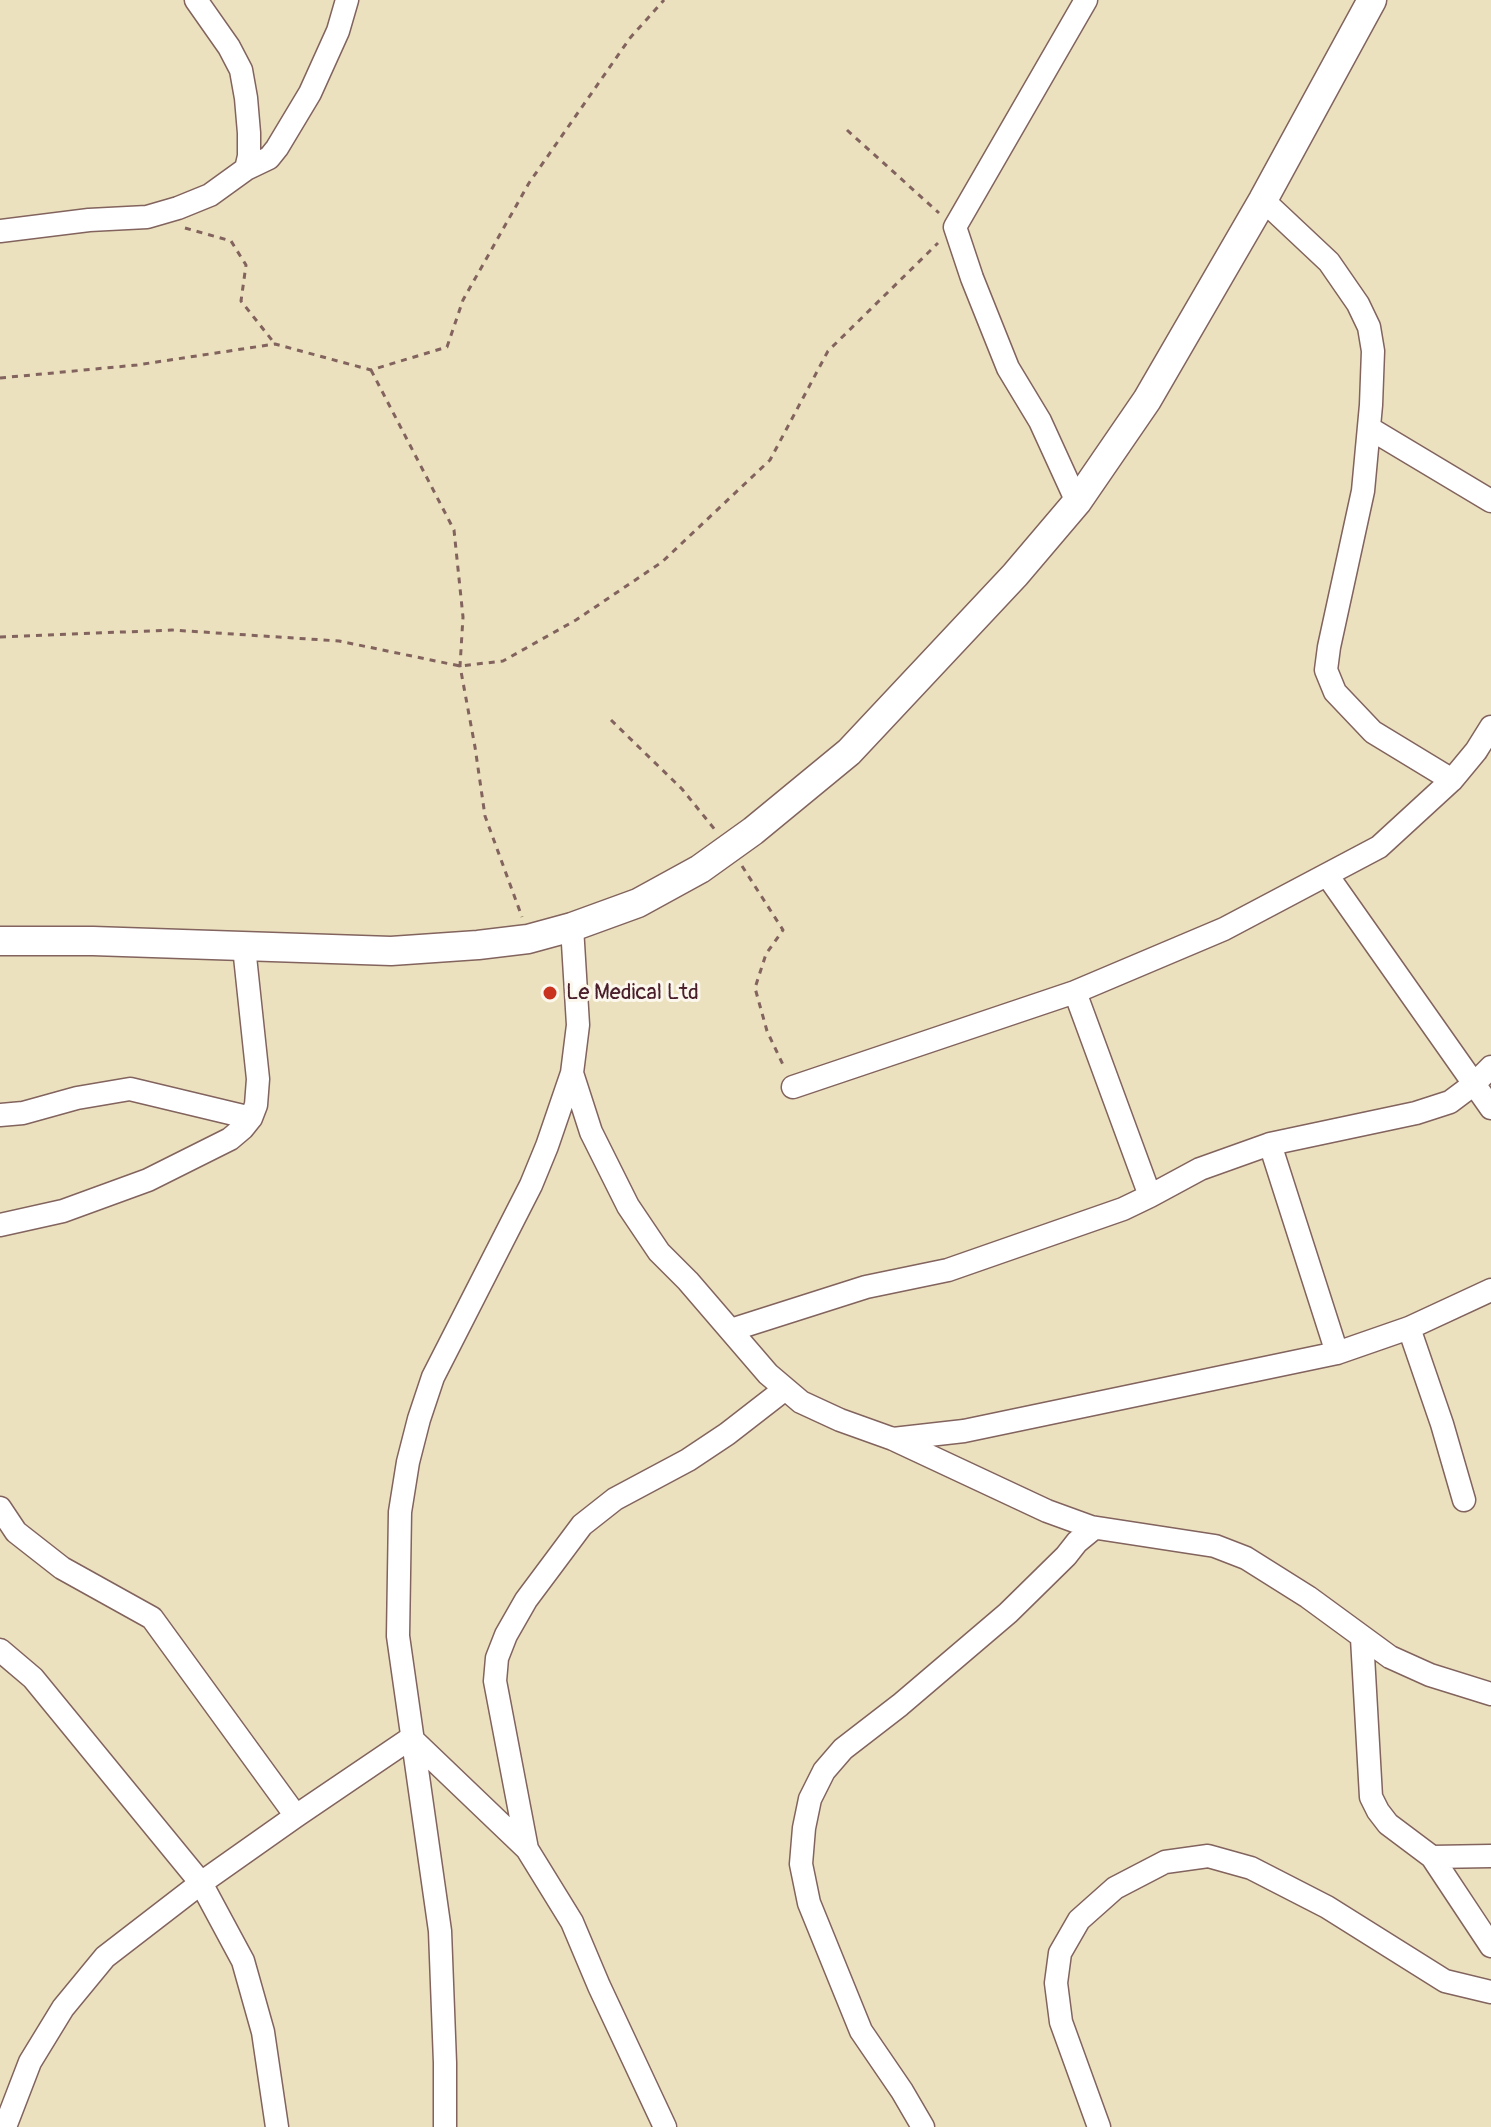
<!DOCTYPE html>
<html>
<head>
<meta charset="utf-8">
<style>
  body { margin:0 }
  canvas { display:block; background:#ebe1be }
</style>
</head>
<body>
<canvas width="1491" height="2127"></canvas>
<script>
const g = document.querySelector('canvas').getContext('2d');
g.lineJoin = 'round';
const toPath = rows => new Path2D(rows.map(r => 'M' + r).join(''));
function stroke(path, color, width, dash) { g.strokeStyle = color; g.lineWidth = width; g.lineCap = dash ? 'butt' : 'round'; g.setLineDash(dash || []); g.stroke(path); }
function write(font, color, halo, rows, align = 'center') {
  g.font = font + ' Pangolin,sans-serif'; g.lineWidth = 6; g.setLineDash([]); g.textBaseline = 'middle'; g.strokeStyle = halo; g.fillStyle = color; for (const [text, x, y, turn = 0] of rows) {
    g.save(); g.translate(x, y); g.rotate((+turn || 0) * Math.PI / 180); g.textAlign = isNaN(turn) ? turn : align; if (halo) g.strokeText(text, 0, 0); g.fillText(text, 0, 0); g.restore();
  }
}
const path = toPath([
  [847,130,939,213],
  [185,228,231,241,246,265,241,301,275,344],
  [371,370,454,530,463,617,460,666,475,747,485,816,522,917],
  [0,378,137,365,275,344,371,370,447,347,463,300,529,183,630,38,664,0],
  [0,637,172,630,339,641,460,666,503,661,576,620,662,562,770,460,828,351,938,243],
  [611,720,682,789,716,831],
  [742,866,783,930,766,954,755,988,767,1031,785,1069]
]);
const minor = toPath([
  [196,0,229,47,241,70,246,98,249,133,249,156,246,169],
  [1263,200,1329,262,1358,304,1369,327,1373,351,1371,405,1363,491,1329,647,1326,670,1335,692,1373,732,1452,780],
  [0,231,89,220,147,217,178,208,210,195,246,169,269,158,277,148,310,93,338,31,347,0],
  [1369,428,1491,501],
  [1077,502,1040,421,1008,368,972,278,955,227,1086,0],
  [1327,875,1491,1108],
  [572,927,578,1025,572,1073,591,1132,628,1206,659,1252,688,1281,768,1374,801,1402,840,1420,893,1439,1047,1511,1091,1527,1215,1546,1246,1558,1308,1597,1390,1657,1430,1675,1491,1694],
  [793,1087,1075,992],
  [0,1115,23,1113,77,1098,130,1089,251,1118],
  [1270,1144,1337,1353],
  [1150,1196,1200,1169,1270,1144,1416,1113,1450,1102,1474,1084,1491,1067],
  [0,1225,63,1211,148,1180,230,1139,243,1128,251,1118,256,1105,258,1079,244,947],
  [1409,1328,1442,1424,1464,1500],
  [731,1330,866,1287,948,1270,1123,1209,1150,1196,1075,992,1224,929,1379,847,1452,780,1476,751,1491,727],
  [893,1439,964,1431,1337,1353,1409,1328,1491,1290],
  [0,1508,16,1532,62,1568,152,1618,296,1816],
  [1362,1638,1371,1797,1378,1811,1388,1824,1432,1857,1491,1856],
  [0,1650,33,1678,201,1883,243,1961,263,2032,277,2127],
  [527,1849,495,1681,497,1658,506,1635,526,1600,582,1525,615,1499,688,1460,727,1434,785,1389],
  [1432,1857,1491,1946],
  [5,2127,30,2062,63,2008,105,1957,201,1883,296,1816,411,1738,527,1849,572,1922,599,1986,665,2127],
  [445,2127,445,2063,440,1931,398,1636,400,1512,408,1462,419,1419,433,1377,531,1185,547,1146,572,1073],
  [923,2127,902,2091,861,2031,809,1903,801,1864,804,1828,810,1799,824,1771,843,1749,900,1705,1008,1613,1066,1556,1077,1542,1094,1528],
  [1099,2127,1061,2022,1056,1983,1060,1953,1079,1920,1115,1888,1165,1862,1208,1856,1251,1868,1327,1907,1445,1981,1491,1992]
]);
const major = toPath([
  [0,941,93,941,391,951,478,945,528,939,572,927,638,903,700,869,753,831,849,752,1015,575,1077,502,1147,400,1263,200,1372,0]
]);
const markers = [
  [550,993,8,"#c8321e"]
];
const poiNames = [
  ["Le Medical Ltd",566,993]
];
stroke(minor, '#82635e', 25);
stroke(major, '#82635e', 31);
stroke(path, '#82635e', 3, [6, 6]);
stroke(minor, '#fff', 22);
stroke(major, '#fff', 28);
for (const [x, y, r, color] of markers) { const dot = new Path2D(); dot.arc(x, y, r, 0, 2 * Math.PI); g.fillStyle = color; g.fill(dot); stroke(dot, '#fbf7ec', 3); }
write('22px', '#4a1f2b', '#fbf7ec', poiNames, 'left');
</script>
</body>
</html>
